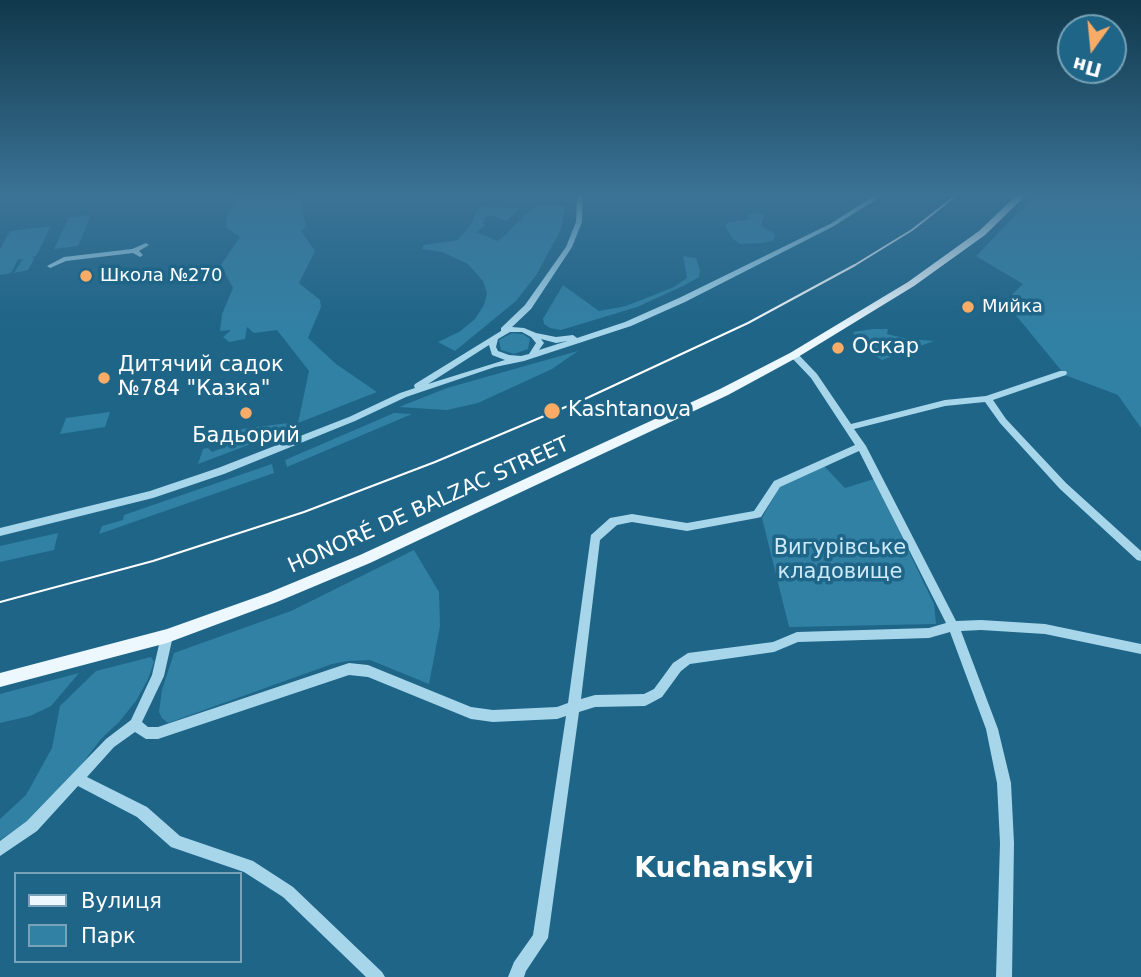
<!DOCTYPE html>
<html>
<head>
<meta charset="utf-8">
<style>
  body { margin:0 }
  #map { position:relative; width:1141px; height:977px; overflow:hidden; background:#1e6588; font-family:"DejaVu Sans",sans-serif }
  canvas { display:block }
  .legend { position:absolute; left:14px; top:872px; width:228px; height:91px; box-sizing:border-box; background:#1e6588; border:2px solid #78a3b8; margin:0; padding:9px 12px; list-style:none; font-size:21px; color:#fff }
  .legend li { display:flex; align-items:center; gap:14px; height:35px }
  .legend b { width:35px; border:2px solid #78a3b8 }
  .north { position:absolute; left:1057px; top:14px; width:70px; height:70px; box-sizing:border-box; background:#1e6588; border:2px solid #78a3b8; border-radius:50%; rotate:195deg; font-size:19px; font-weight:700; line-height:28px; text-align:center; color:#fff }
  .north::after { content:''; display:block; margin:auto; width:24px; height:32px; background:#faac66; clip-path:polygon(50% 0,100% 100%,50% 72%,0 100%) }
</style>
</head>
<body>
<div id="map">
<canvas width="1141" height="977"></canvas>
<ul class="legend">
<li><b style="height:9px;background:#ecf7fe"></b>Вулиця</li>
<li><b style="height:19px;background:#3181a5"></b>Парк</li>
</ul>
<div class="north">Пн</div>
</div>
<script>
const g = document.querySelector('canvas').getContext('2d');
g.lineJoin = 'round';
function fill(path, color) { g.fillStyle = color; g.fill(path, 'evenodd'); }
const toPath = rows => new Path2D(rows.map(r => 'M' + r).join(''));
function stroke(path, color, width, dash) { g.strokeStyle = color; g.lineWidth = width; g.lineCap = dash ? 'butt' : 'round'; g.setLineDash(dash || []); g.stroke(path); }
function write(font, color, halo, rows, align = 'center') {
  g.font = font + ' "DejaVu Sans",sans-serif'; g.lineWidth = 7; g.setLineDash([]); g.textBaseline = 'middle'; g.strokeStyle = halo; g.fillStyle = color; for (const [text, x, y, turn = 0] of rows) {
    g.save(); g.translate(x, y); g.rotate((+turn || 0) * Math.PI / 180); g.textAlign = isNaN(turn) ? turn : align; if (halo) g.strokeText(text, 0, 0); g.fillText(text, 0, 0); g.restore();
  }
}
const green = toPath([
  [223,194,300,194,306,227,301,231,315,251,299,283,320,300,321,307,308,338,336,364,377,392,298,423,309,371,277,330,254,333,247,327,245,339,229,342,223,337,231,330,220,331,222,314,233,288,221,265,240,237,226,227,228,212,237,204],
  [1036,194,1141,194,1141,428,1118,395,1065,375,1014,313,1001,305,1023,284,976,256],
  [539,206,565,206,561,229,537,274,516,301,455,351,438,342,459,332,475,319,484,305,487,293,483,281,468,264,442,252,422,249,424,245,458,240,470,226,478,209,482,207,519,208,507,221,490,215,483,219,486,221,482,223,486,225,476,232,498,241,533,208],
  [759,212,764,216,761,226,775,234,774,240,764,243,740,244,733,239,725,226,728,222,748,220,749,214],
  [91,215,78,246,54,249,69,217],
  [51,226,36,256,32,257,34,259,28,270,14,273,23,259,18,259,11,273,0,275,0,249,10,231],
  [683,256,696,258,700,271,699,277,683,286,637,307,561,330,550,328,544,324,543,319,563,285,599,311,626,306,674,287,687,278],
  [873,329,888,329,887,334,908,339,934,341,882,360,868,351,869,347,858,341,853,332],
  [512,333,523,334,530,339,528,349,514,354,501,350,499,340],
  [578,351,552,369,478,403,447,410,399,407,447,388],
  [110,412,105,427,60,434,66,418],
  [394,413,412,414,287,467,285,460],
  [297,422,296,427,198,464,203,449,208,448,212,452,240,441,241,429],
  [272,464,274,473,99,534,102,526,123,520,124,515],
  [824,466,845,488,874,479,934,604,936,624,789,627,762,518,780,486],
  [58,533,54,550,0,562,0,546],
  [414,550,439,592,440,626,429,684,370,660,348,661,332,664,168,723,162,718,159,712,162,690,174,653,291,611],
  [151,657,154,662,148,679,136,701,119,722,101,739,63,789,27,822,0,840,0,819,26,795,52,748,60,706,96,671],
  [79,673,51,706,30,716,0,723,0,694]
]);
const minor = toPath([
  [577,194,583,194,582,222,572,247,531,309,512,327,524,328,536,333,556,337,573,335,577,338,625,322,679,298,830,224,877,194,885,194,834,226,685,302,631,326,524,361,495,367,406,397,355,421,224,474,153,498,0,536,0,528,150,491,218,468,349,417,400,393,415,388,414,386,415,384,501,331,501,328,525,305,566,247,576,222,577,194],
  [510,332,522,332,531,337,536,343,529,354,521,356,509,355,498,351,496,347,498,339,510,332],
  [541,339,556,343,567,341,539,350,544,343,541,339],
  [489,345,492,355,505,360,428,384,489,345],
  [146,243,149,245,139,251,143,255,140,257,133,253,66,261,50,268,47,266,64,257,132,249,146,243],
  [794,352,797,353,817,374,851,424,945,400,986,396,1060,371,1066,371,1067,373,1066,375,993,400,1006,419,1066,483,1141,551,1141,561,1137,560,1060,489,1000,423,985,402,945,406,854,429,866,446,956,621,981,620,1045,624,1141,644,1141,654,1045,634,981,630,961,631,998,729,1011,783,1014,843,1012,977,996,977,1000,843,997,783,986,729,950,632,929,638,798,642,774,652,690,664,681,671,662,697,649,704,645,706,595,707,579,712,548,938,526,971,524,977,508,977,514,962,533,935,566,716,557,719,493,722,471,719,368,677,349,675,158,739,146,739,135,732,114,747,87,777,147,807,180,836,253,861,293,887,382,972,385,977,366,977,283,897,244,872,171,847,137,817,78,786,37,831,0,856,0,841,27,821,106,739,131,720,152,675,161,636,163,632,167,631,171,632,173,636,164,676,142,722,148,727,158,727,349,663,368,665,471,707,493,710,557,707,568,703,591,535,610,518,632,514,687,523,754,511,774,481,855,445,811,378,791,357,791,353,794,352],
  [859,451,946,623,929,628,797,632,773,642,688,653,673,663,654,689,644,694,595,695,581,699,600,540,617,525,632,522,687,531,757,518,761,517,780,487,859,451]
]);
const major = toPath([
  [1018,194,1027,194,985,235,914,286,798,357,728,395,370,563,277,602,167,643,0,687,0,673,167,629,268,593,360,555,720,389,790,353,908,282,979,231,1018,194]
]);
const tram = toPath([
  [0,602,153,561,304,512,435,462,587,398,748,323,855,265,912,230,958,194]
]);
const markers = [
  [86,276,7,"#faac66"],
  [968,307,7,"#faac66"],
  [838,348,7,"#faac66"],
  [104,378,7,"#faac66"],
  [552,411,9,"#faac66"],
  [246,413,7,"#faac66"]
];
const farPoinames = [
  ["Школа №270",100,276],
  ["Мийка",982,307]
];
const poiNames = [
  ["Оскар",852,348],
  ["Дитячий садок",118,366],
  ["№784 \"Казка\"",118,390],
  ["Kashtanova",568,411],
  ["Бадьорий",246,437,"center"]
];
const streetNames = [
  ["HONORÉ DE BALZAC STREET",429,506,-24]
];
const parkNames = [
  ["Вигурівське",840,549],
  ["кладовище",840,573]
];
const nearNeighbourhoodnames = [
  ["Kuchanskyi",724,870]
];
fill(green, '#3181a5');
fill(minor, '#a7d6eb');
fill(major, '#ecf7fe');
stroke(tram, '#fff', 2);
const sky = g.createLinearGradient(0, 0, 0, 331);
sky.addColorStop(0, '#10384b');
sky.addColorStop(0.59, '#3b7396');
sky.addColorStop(1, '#3b739600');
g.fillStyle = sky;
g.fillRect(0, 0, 1141, 331);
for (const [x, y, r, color] of markers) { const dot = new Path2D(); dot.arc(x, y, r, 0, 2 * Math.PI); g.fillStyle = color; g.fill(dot); stroke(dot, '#1e6588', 2.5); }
write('18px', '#fff', '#1e6588', farPoinames, 'left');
write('21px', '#fff', '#1e6588', poiNames, 'left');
write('21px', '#fff', '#1e6588', streetNames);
write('21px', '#cceaf8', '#1e6588', parkNames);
write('bold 28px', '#fff', '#1e6588', nearNeighbourhoodnames);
</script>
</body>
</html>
